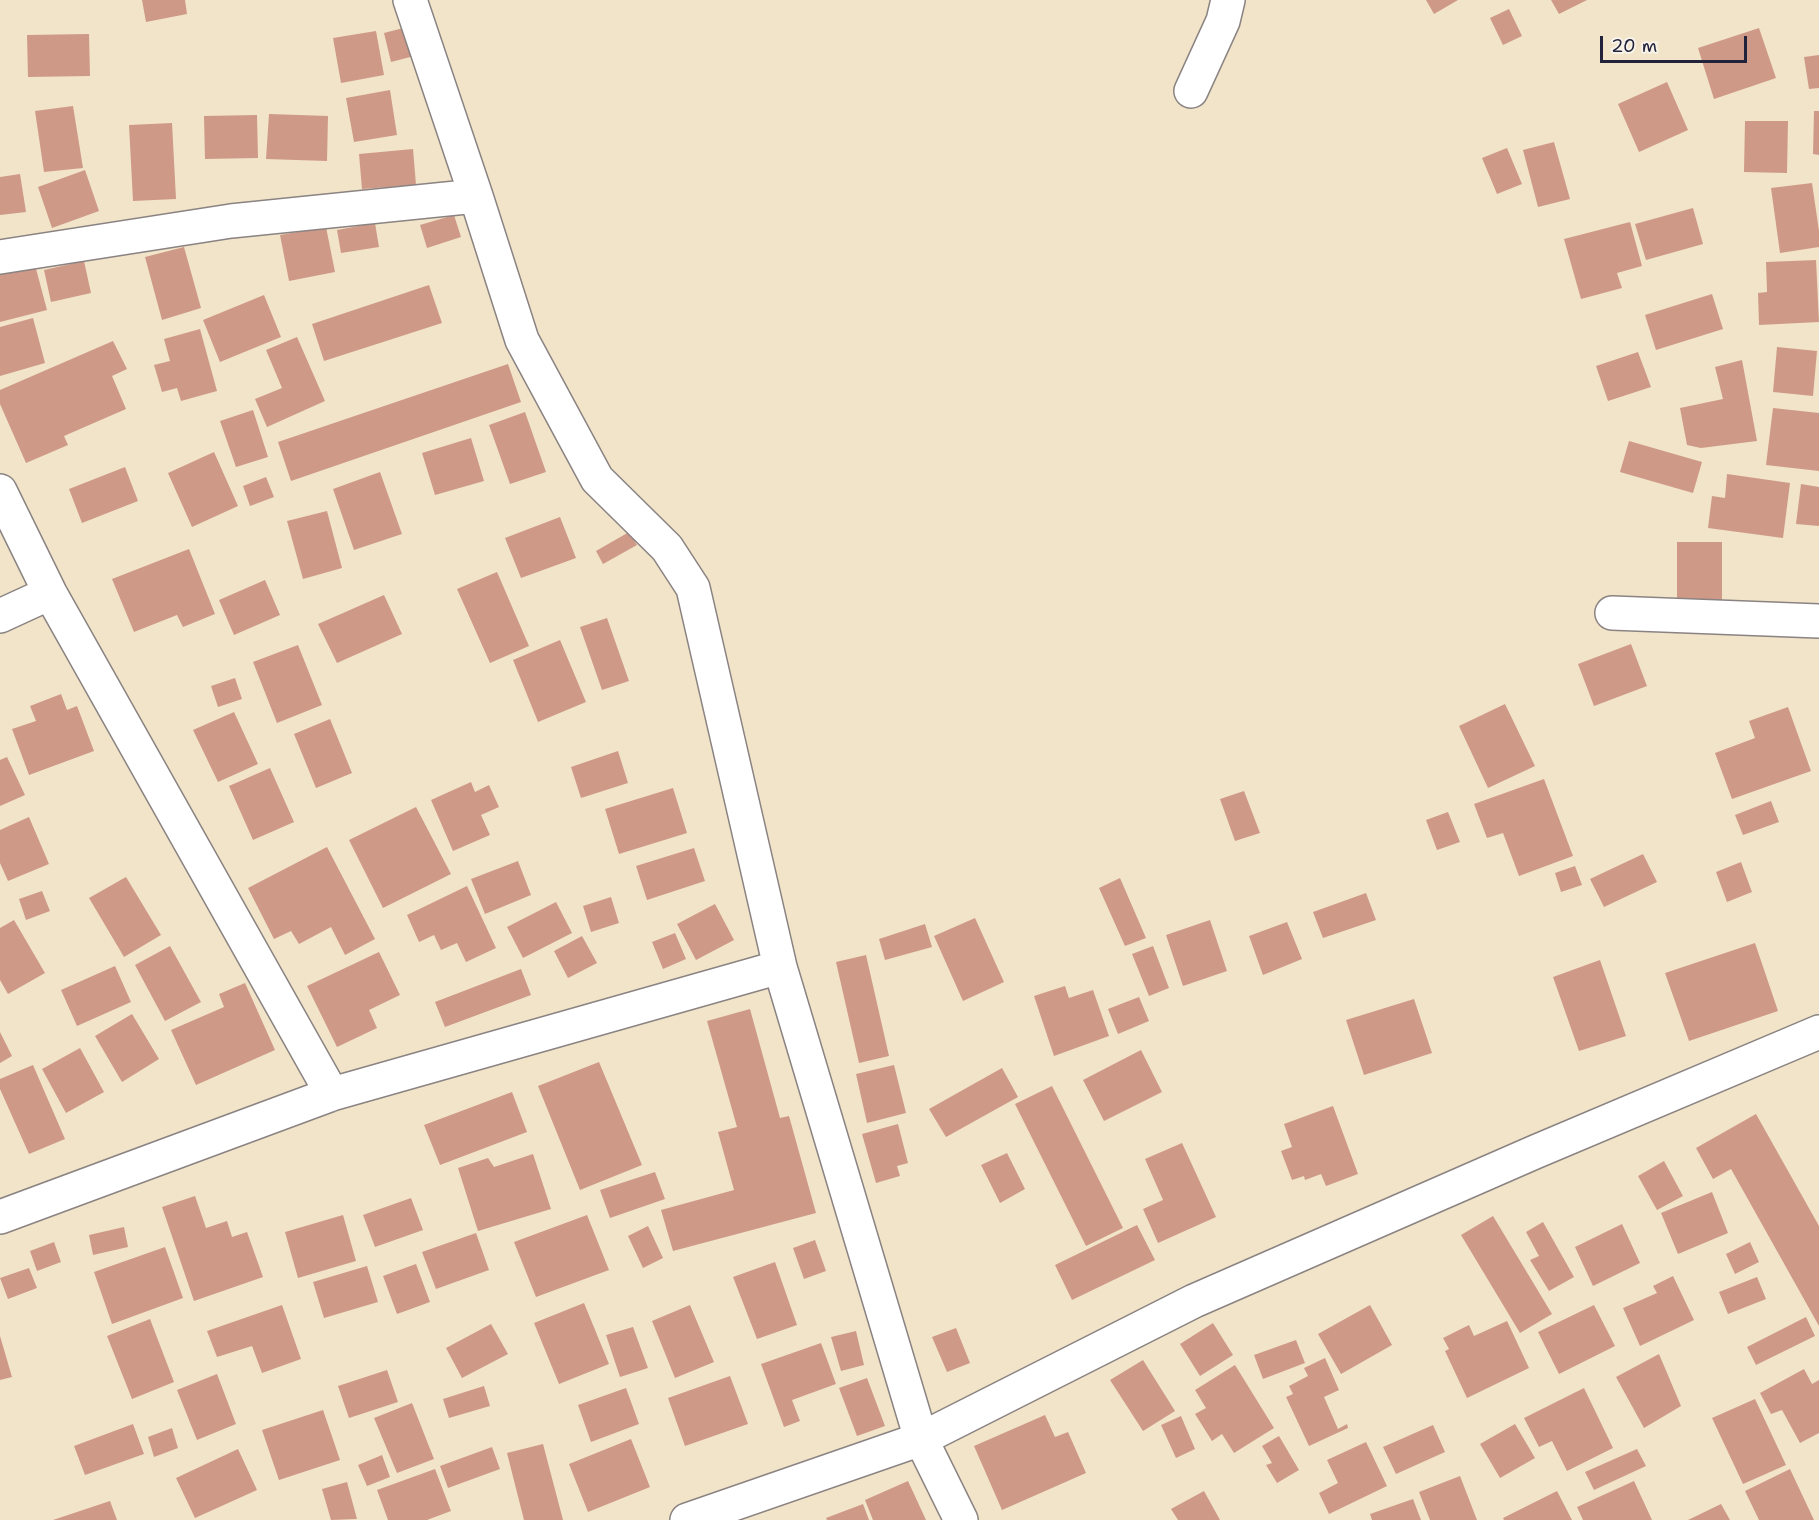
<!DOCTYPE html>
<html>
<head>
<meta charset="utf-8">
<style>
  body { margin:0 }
  #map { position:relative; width:1819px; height:1520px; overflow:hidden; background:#f1e4c9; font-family:"Shantell Sans",sans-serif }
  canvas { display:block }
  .scale { position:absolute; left:1600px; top:36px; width:147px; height:27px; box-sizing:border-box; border:3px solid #22223b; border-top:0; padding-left:8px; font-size:18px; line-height:21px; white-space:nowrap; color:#22223b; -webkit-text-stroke:4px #f7f3e8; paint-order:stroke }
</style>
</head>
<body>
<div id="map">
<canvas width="1819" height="1520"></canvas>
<div class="scale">20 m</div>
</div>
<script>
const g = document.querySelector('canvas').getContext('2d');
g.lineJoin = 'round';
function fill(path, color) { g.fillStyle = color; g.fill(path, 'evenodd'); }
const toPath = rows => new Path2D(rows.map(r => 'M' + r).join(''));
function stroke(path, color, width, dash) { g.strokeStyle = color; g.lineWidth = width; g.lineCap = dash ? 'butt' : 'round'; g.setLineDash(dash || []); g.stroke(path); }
const building = toPath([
  [142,0,185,0,187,14,146,22],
  [1426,0,1458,0,1434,14],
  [1551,0,1587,0,1559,14],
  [1509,9,1522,36,1503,45,1490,18],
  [411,26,418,55,391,62,384,33],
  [1759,28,1776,78,1714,99,1698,48],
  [376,31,384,75,341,83,333,38],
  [89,34,90,76,28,77,27,35],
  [1819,55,1819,88,1809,89,1804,57],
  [1667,82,1688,130,1639,152,1618,104],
  [390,90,397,135,354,142,346,98],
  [73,106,83,168,44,172,35,111],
  [1814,111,1819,111,1819,155,1813,154],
  [269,114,328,116,327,161,266,159],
  [257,115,258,158,205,159,204,116],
  [1745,121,1788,121,1787,173,1744,172],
  [172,123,176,199,133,201,129,125],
  [1554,142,1570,199,1538,207,1523,150],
  [1507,148,1522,184,1497,194,1482,158],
  [413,149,416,185,362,189,359,154],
  [85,170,99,211,52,228,38,187],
  [20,174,26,212,0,215,0,177],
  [1812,183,1819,231,1819,247,1780,253,1771,188],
  [1693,208,1703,244,1646,260,1635,224],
  [454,215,461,237,427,248,420,225],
  [1630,222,1642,266,1617,273,1622,288,1581,299,1564,239],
  [375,223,379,247,341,253,337,230],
  [326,227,335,272,289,281,280,235],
  [184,247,201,308,162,320,145,257],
  [1816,260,1819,322,1759,325,1758,293,1767,292,1766,262],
  [84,261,91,293,51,302,44,270],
  [35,265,47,310,0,322,0,274],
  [429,285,442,323,324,361,312,324],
  [1712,294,1723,329,1656,350,1645,315],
  [264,295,281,337,220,362,203,320],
  [33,318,45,363,0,376,0,327],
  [200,329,217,391,181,401,177,388,162,392,154,365,170,361,164,339],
  [297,337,325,401,267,427,255,399,282,388,266,350],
  [113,341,127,369,112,376,126,409,64,436,68,445,26,463,0,404,0,390],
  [1777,347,1817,351,1813,396,1773,392],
  [1638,352,1651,387,1608,401,1596,366],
  [1742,360,1757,441,1701,448,1687,445,1680,408,1723,399,1715,367],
  [508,364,521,402,291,481,278,442],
  [1773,408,1819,413,1819,471,1766,465],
  [253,410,268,457,236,467,220,421],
  [525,412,546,472,510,484,489,425],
  [471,438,484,481,435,495,422,453],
  [1629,441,1702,462,1693,493,1620,472],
  [214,452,238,506,192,527,168,473],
  [125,467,138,501,82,523,69,489],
  [380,472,402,534,354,550,333,489],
  [1727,474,1790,483,1783,538,1708,528,1712,496,1725,498],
  [266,477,274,497,250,506,243,486],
  [1801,484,1819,487,1819,526,1796,524],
  [327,511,342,568,303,579,287,521],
  [560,517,576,558,521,578,505,538],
  [629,532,637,545,603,564,596,551],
  [1677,542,1722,542,1722,606,1677,606],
  [189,549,215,614,183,627,177,615,134,632,112,579],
  [497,572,529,646,490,663,457,589],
  [265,580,280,615,234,635,219,600],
  [384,595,402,634,337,663,318,624],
  [607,618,629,681,602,690,580,627],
  [560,640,586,702,538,722,513,660],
  [1631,644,1647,686,1594,706,1578,664],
  [298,645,322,705,277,723,253,662],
  [235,678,242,699,218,707,211,686],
  [61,694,67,710,77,706,94,751,29,775,12,729,36,721,30,706],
  [1505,704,1535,766,1488,788,1459,726],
  [1788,707,1811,771,1732,799,1715,753,1755,738,1749,721],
  [234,712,258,764,218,782,193,730],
  [330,719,352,773,316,788,294,734],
  [618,751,628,783,581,798,571,767],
  [7,757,25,795,0,806,0,760],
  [270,768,294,822,253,840,229,786],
  [1544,779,1573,856,1519,876,1503,833,1487,838,1474,804],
  [471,782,475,792,489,785,499,807,481,815,490,835,453,851,431,800],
  [673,788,687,833,619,854,605,809],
  [1244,791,1260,833,1235,841,1220,799],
  [1771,801,1779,822,1743,835,1735,815],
  [416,807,451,874,383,908,349,840],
  [1448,812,1460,842,1437,850,1426,820],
  [29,817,49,864,8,881,0,863,0,830],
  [327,847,375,939,345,955,331,927,299,944,291,931,274,939,248,888],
  [694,848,705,881,647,900,636,866],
  [1643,854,1657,882,1604,907,1590,879],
  [518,861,531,895,485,914,471,879],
  [1741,862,1752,892,1727,902,1716,872],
  [1575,866,1582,885,1561,892,1555,873],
  [126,877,161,935,124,957,89,898],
  [1120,878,1146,938,1125,946,1099,888],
  [467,886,496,948,466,962,457,943,441,950,434,935,419,942,407,915],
  [42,891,50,911,26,920,19,899],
  [1366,893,1376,920,1323,938,1313,912],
  [611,897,619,923,591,932,583,906],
  [556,902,572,933,523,958,507,927],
  [715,904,734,940,696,960,677,924],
  [975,918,1004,982,963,1001,934,936],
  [14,920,45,973,8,994,0,980,0,928],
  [1210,920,1227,971,1183,986,1166,935],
  [1287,922,1302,959,1263,975,1249,936],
  [925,924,932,947,885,960,879,939],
  [675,933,686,959,663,969,652,942],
  [582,936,597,963,568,978,554,951],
  [1755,943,1778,1011,1689,1041,1665,973],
  [170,946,201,1002,165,1021,135,965],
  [1153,946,1169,988,1149,996,1132,954],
  [379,952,400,995,369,1010,377,1028,337,1047,307,986],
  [866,955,889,1056,859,1063,836,962],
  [1600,960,1626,1036,1579,1051,1553,977],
  [115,966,131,1002,77,1026,61,990],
  [521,969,531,995,445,1027,435,1002],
  [245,983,275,1050,196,1085,171,1030,224,1007,219,994],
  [1065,986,1069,998,1093,990,1109,1036,1054,1056,1034,996],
  [1139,997,1149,1021,1118,1034,1108,1009],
  [1414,999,1432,1053,1364,1075,1346,1020],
  [750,1009,780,1118,789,1116,816,1213,673,1251,661,1210,734,1190,718,1132,737,1127,707,1021],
  [132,1014,159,1059,122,1082,95,1036],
  [0,1032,12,1056,0,1063],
  [80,1048,104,1092,66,1113,42,1069],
  [1141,1050,1162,1092,1104,1121,1083,1080],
  [599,1062,642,1165,580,1190,538,1086],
  [33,1065,65,1139,29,1154,0,1089,0,1079],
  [894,1065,906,1113,867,1123,856,1074],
  [1002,1068,1018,1097,946,1137,929,1109],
  [1052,1086,1123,1228,1086,1246,1015,1104],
  [512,1092,527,1132,440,1165,424,1125],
  [1333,1106,1358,1174,1326,1186,1321,1174,1305,1180,1304,1176,1292,1180,1281,1151,1292,1147,1284,1124],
  [1756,1114,1819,1226,1819,1326,1731,1169,1713,1179,1696,1148],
  [898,1124,908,1163,897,1166,900,1176,876,1183,862,1134],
  [1182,1143,1216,1217,1158,1243,1143,1209,1163,1200,1145,1159],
  [1007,1153,1025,1189,1000,1203,981,1165],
  [533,1154,551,1209,478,1231,458,1168,488,1158,494,1167],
  [1664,1161,1683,1196,1657,1210,1638,1176],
  [655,1172,665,1199,610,1218,600,1190],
  [1712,1192,1728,1233,1678,1254,1661,1213],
  [195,1196,206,1228,227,1221,232,1237,247,1232,263,1277,194,1301,162,1207],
  [411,1198,423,1230,375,1247,363,1215],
  [343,1215,356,1261,298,1278,285,1232],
  [587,1215,609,1270,536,1297,514,1242],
  [1493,1216,1552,1314,1520,1333,1461,1235],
  [1543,1222,1574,1277,1549,1291,1530,1260,1539,1256,1526,1232],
  [1622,1224,1640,1263,1593,1286,1575,1247],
  [1137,1225,1155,1260,1072,1300,1055,1265],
  [648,1226,663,1258,643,1268,628,1236],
  [124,1227,128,1247,93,1255,89,1235],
  [476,1233,489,1270,436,1289,422,1252],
  [815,1240,826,1271,804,1279,793,1248],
  [54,1242,61,1262,37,1271,30,1251],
  [1750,1242,1759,1262,1735,1274,1726,1254],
  [165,1247,183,1298,112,1324,94,1272],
  [775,1262,797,1325,757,1339,733,1277],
  [416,1264,430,1302,397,1314,383,1276],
  [367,1266,378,1302,324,1318,313,1282],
  [29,1268,37,1288,8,1299,0,1278],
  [1673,1276,1694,1320,1640,1346,1623,1308,1657,1293,1653,1286],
  [1757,1277,1766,1299,1728,1314,1719,1292],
  [584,1303,609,1364,559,1384,534,1323],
  [282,1305,301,1359,262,1373,252,1346,217,1357,207,1331],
  [690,1305,714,1362,675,1378,652,1321],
  [1370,1305,1392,1345,1341,1374,1318,1334],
  [1594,1305,1615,1346,1559,1374,1538,1332],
  [1806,1317,1815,1336,1756,1365,1747,1347],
  [150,1319,174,1382,132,1399,107,1336],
  [1507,1321,1529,1368,1467,1398,1445,1351,1449,1349,1443,1338,1469,1325,1474,1336],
  [1213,1323,1233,1355,1200,1376,1180,1344],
  [491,1324,508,1354,462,1378,446,1348],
  [633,1327,648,1368,620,1377,606,1335],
  [956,1328,970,1363,947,1372,932,1337],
  [856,1331,864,1365,841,1371,831,1337],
  [0,1336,12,1377,0,1380],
  [1296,1340,1305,1363,1263,1379,1254,1355],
  [821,1343,836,1384,792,1400,800,1421,784,1427,761,1364],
  [1659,1354,1681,1406,1644,1428,1616,1377],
  [1325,1358,1339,1390,1324,1397,1338,1429,1347,1424,1348,1428,1309,1446,1286,1397,1293,1394,1289,1386,1308,1376,1304,1368],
  [1143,1360,1175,1411,1143,1431,1110,1380],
  [1235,1365,1274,1428,1234,1453,1222,1434,1212,1441,1195,1414,1206,1408,1195,1390],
  [1804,1369,1812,1384,1819,1380,1819,1433,1800,1443,1782,1410,1771,1414,1760,1393],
  [387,1370,398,1402,349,1418,338,1386],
  [217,1374,236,1424,197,1440,177,1390],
  [730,1376,748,1424,685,1446,668,1398],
  [867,1378,885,1426,857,1436,839,1388],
  [484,1386,490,1406,449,1418,443,1399],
  [626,1388,639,1424,591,1442,578,1405],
  [1584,1388,1613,1448,1567,1471,1552,1441,1539,1447,1524,1418],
  [1755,1399,1786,1465,1743,1484,1712,1418],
  [412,1403,434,1459,397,1473,374,1418],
  [323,1410,340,1460,279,1480,262,1430],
  [1045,1415,1055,1437,1068,1432,1086,1473,1002,1510,974,1446],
  [1181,1416,1195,1449,1176,1458,1161,1425],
  [133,1424,144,1454,85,1475,74,1446],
  [1515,1424,1535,1458,1500,1478,1480,1444],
  [1433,1425,1445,1452,1396,1474,1383,1447],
  [172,1428,178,1448,154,1457,148,1437],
  [1279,1436,1299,1470,1277,1483,1266,1465,1272,1463,1262,1446],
  [631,1439,650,1487,588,1512,569,1464],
  [1366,1442,1387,1486,1329,1514,1319,1493,1338,1483,1327,1460],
  [543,1444,563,1520,524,1520,507,1453],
  [492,1447,500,1469,448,1488,440,1466],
  [238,1449,257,1490,195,1518,176,1478],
  [1637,1449,1646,1466,1594,1490,1585,1472],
  [382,1455,390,1477,367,1486,358,1465],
  [435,1469,451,1511,427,1520,388,1520,377,1490],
  [1790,1469,1814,1520,1759,1520,1745,1491],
  [1460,1476,1477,1520,1430,1520,1419,1492],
  [908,1481,926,1520,873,1520,865,1500],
  [1634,1481,1652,1520,1583,1520,1577,1507],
  [347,1482,357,1519,331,1520,322,1489],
  [1204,1491,1220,1520,1178,1520,1171,1509],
  [1557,1491,1572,1520,1504,1520,1503,1518],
  [1413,1499,1421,1520,1372,1520,1370,1514],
  [110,1501,117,1520,53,1520],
  [863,1504,869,1520,827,1520,826,1518],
  [1721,1504,1730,1520,1688,1520]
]);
const street = toPath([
  [410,0,476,196,522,340,597,479,667,548,693,588,780,967,921,1439,961,1520],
  [1191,91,1223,21,1228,0],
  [0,257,231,221,476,196],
  [0,491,50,593,332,1094],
  [1612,613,1819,621],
  [0,616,50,593],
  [0,1217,332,1094,780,967],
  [687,1520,921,1439,1194,1301,1535,1152,1819,1032]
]);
fill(building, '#cf9987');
stroke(street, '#8a8382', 36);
stroke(street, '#fff', 33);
</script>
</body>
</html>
